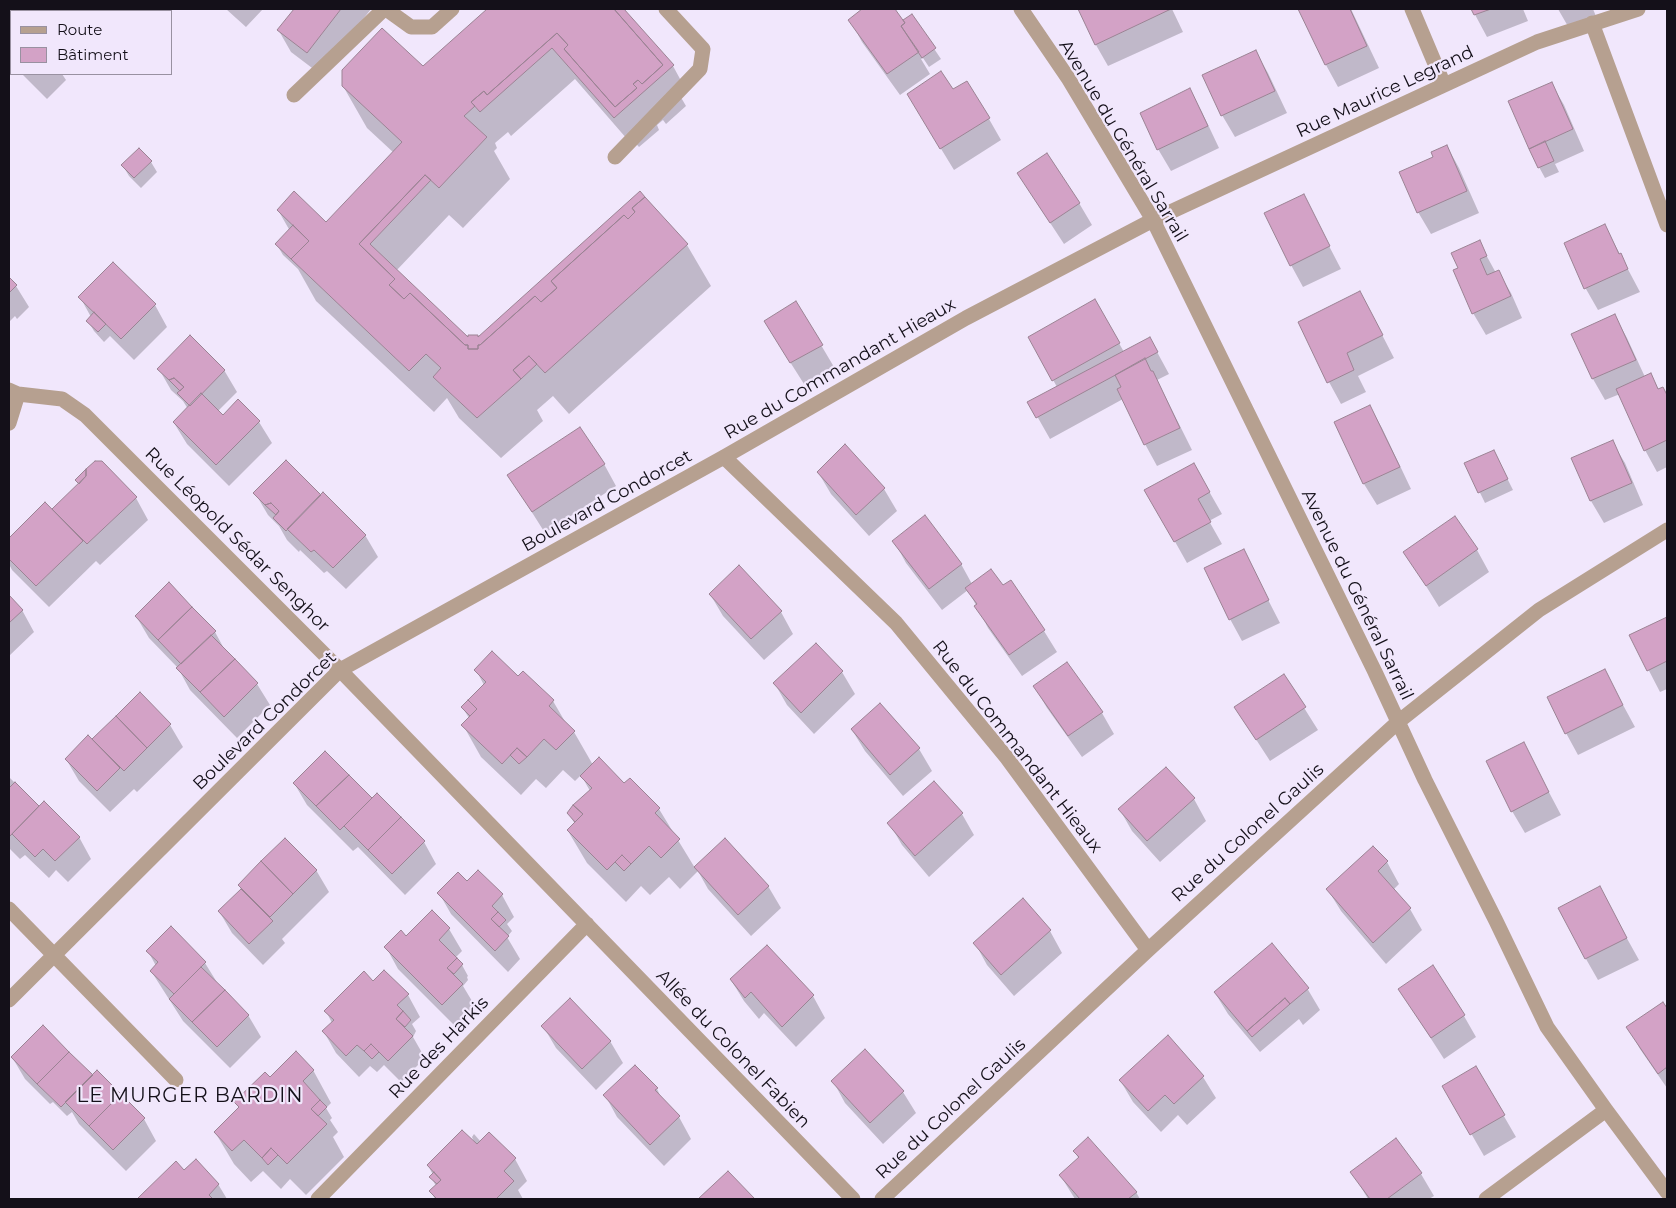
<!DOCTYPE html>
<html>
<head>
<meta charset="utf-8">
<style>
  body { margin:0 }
  #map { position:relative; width:1676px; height:1208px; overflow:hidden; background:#f1e7fc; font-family:Montserrat,sans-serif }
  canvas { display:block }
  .frame { position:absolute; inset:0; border:10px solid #141019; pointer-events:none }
  .legend { position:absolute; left:10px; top:10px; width:162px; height:65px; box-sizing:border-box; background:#f1e7fc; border:1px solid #9991a1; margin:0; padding:6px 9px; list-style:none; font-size:15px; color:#141019 }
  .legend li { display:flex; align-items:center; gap:10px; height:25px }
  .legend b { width:25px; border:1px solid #9991a1 }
</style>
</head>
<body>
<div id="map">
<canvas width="1676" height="1208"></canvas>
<div class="frame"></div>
<ul class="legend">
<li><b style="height:6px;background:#b6a090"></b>Route</li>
<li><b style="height:14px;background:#d3a2c6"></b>Bâtiment</li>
</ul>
</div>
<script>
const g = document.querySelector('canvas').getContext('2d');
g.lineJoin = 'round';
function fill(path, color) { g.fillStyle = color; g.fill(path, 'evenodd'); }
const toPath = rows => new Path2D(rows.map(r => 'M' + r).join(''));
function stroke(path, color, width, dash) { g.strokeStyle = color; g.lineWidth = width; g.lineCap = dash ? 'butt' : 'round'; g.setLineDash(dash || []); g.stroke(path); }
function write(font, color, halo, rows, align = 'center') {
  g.font = font + ' Montserrat,sans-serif'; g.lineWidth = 4.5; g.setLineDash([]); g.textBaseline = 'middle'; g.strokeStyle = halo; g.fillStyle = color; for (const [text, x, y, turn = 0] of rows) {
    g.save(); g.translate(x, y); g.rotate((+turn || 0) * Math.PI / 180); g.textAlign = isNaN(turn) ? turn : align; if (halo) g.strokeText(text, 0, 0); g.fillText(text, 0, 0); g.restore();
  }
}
const shadow = toPath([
  [9,9,59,9,60,11,11,11,11,62,9,59],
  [226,9,263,9,246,27],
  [296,9,371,9,320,74,291,52,279,31],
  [489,9,622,9,673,66,685,88,679,94,686,106,666,124,663,120,657,125,659,130,639,147,630,137,627,139,575,79,511,136,508,132,495,143,497,148,494,151,510,179,463,228,449,215,396,271,470,340,687,245,711,286,569,414,553,396,537,410,543,421,501,458,459,418,447,398,434,412,316,301,298,269,283,255,277,245,290,231,278,210,327,224,394,153,367,128,343,86,423,68],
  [864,9,893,9,908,28,912,16,941,59,929,67,923,58,921,59,930,74,900,95,862,42,850,20],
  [1079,9,1172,9,1183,32,1108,66,1096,45],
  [1300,9,1351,9,1379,68,1338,87,1326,65],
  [1472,9,1523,9,1528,21,1487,37],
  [1558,9,1593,9,1600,26,1573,35],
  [1256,52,1268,73,1287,113,1235,137,1222,115],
  [22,74,62,74,66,80,47,99],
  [1551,83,1564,105,1584,151,1555,164,1559,172,1545,178,1539,167],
  [1190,90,1202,112,1219,148,1171,171,1158,149],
  [953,91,989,119,1001,140,954,170,921,116],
  [1447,146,1459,168,1479,213,1431,234,1418,212,1435,157],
  [151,162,157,172,141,188,129,176,123,166],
  [1018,174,1079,203,1092,225,1064,244],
  [1303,196,1341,269,1303,287,1291,265],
  [1605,226,1640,292,1598,310,1586,289,1566,244],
  [1479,242,1496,273,1498,271,1511,293,1522,318,1486,335,1473,313,1454,271,1459,269],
  [9,278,16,286,29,307,17,319,15,316,9,322],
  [1360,292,1394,358,1358,376,1366,392,1341,404,1329,382],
  [80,297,155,305,167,327,134,360,110,336,104,342,94,331,88,321,91,317],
  [1095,301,1124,352,1150,339,1169,374,1157,380,1192,450,1157,466,1145,444,1123,399,1050,439,1029,402,1057,387,1030,338],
  [1615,316,1627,338,1645,377,1651,375,1659,390,1663,388,1667,396,1667,467,1657,472,1645,450,1620,394,1605,400,1593,379,1573,335],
  [778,343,821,345,834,367,804,384],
  [159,369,224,370,237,392,218,411,223,416,259,422,272,443,229,486,187,444,174,423,188,409,183,401,171,390],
  [1370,407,1382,428,1411,489,1377,505,1364,484,1335,423],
  [1612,442,1625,463,1643,505,1604,523,1591,501,1572,459],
  [845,446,884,489,897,511,869,536,831,494,818,472],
  [1499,462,1513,490,1485,503,1466,464],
  [604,464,616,486,545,533,509,476],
  [1194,465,1222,514,1209,521,1222,544,1187,563,1146,490],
  [76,480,136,498,148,520,100,565,96,561,49,607,12,570,9,564,9,540,45,504,52,511,79,485],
  [255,493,321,496,365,535,378,557,346,589,327,571,324,573,300,550,299,552,287,540,279,526,268,515],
  [894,541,961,564,972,584,1002,587,1011,581,1044,631,1057,652,1022,676,988,628,968,590,942,610,906,563],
  [1477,550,1489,572,1439,607,1405,552],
  [1243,551,1280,623,1242,641,1230,619],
  [710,594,781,612,793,634,764,660,723,616],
  [9,597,22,610,34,632,9,656],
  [136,616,215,632,227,654,257,684,270,705,237,738,190,690,178,668,149,638],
  [1667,618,1667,689,1660,692,1631,636],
  [816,645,842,672,855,694,814,734,787,705,775,684],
  [476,670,519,678,553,701,567,725,574,732,593,765,659,809,695,868,768,886,781,908,751,936,708,889,698,871,680,889,669,877,650,895,641,886,626,902,587,863,568,831,575,824,568,813,590,791,581,775,575,781,563,770,546,788,536,779,521,795,481,757,463,725,469,718,462,707,484,685],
  [1604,670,1635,727,1578,755,1566,733],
  [1284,676,1318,730,1270,761,1235,707],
  [1034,686,1102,713,1114,734,1082,757,1047,708],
  [140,694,170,725,183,747,137,792,134,789,110,812,79,781,66,759,92,741],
  [880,705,919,749,932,771,903,796,865,751,852,730],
  [1523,743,1561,815,1525,833,1512,811],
  [9,777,39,807,79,837,91,859,68,882,56,870,49,878,25,855,20,859,9,848],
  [294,783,372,800,424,842,436,864,405,895,358,847,353,851,307,805],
  [1194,799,1206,821,1160,862,1132,831,1120,810],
  [962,814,974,835,929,877,902,845,889,823],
  [1387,862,1399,884,1393,890,1410,909,1422,930,1386,964,1341,911,1328,890],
  [316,870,329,892,282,939,285,943,263,965,232,933,219,911,242,889,239,885],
  [467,883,502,895,514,917,507,924,512,931,507,937,520,959,508,972,451,914,439,893],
  [1610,908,1639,960,1598,980,1586,959],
  [432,911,449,929,462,951,455,958,462,965,468,976,467,977,468,980,463,986,475,1006,455,1026,398,969,386,947,406,938],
  [1050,931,1062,953,1014,996,987,965,975,943],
  [148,951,205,963,218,984,248,1015,261,1037,230,1068,183,1021,151,971,156,966],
  [731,980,813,996,825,1018,796,1047,764,1013,759,1019,744,1001],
  [373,983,408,995,420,1017,412,1024,416,1031,413,1037,425,1058,401,1082,384,1065,377,1072,370,1066,359,1077,336,1053,324,1032,332,1023,326,1011],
  [1307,988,1320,1010,1303,1025,1299,1019,1260,1052,1228,1014,1215,993],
  [1399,989,1464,1016,1476,1037,1444,1059],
  [1663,1003,1667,1010,1667,1088,1640,1049,1628,1027],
  [543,1026,610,1041,623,1063,596,1090,556,1048],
  [865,1051,903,1092,916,1113,883,1144,845,1103,833,1081],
  [12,1057,92,1076,144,1119,156,1141,126,1171,79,1124,72,1112,67,1116,53,1102,50,1104,25,1079],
  [1476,1068,1516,1137,1484,1156,1444,1086],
  [313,1070,331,1103,326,1108,332,1118,330,1120,338,1132,333,1137,344,1157,306,1195,290,1179,281,1189,263,1171,251,1182,234,1164,215,1132,240,1109,236,1102,270,1079],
  [1203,1077,1216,1098,1187,1125,1178,1115,1161,1132,1133,1102,1120,1080],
  [657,1089,663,1101,679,1117,691,1139,664,1166,617,1117,605,1095],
  [474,1134,481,1142,515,1159,527,1181,518,1190,523,1199,435,1199,431,1192,436,1186,431,1177,433,1175,428,1165,474,1142,472,1137],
  [1396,1140,1421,1174,1434,1196,1429,1199,1368,1199,1352,1172],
  [1074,1151,1136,1192,1140,1199,1075,1199,1060,1175,1079,1159],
  [176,1163,184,1172,218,1184,227,1199,139,1199],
  [728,1172,753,1199,700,1199]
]);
const building = toPath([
  [9,9,56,9,53,11,11,11,11,55,9,52,9,9],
  [294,9,341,9,307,53,277,30,294,9],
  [487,9,614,9,663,65,642,84,638,80,633,84,637,88,615,107,564,49,568,45,557,33,487,95,484,91,471,102,475,106,464,116,487,137,439,188,425,175,359,244,395,279,389,285,404,299,410,293,465,345,468,345,468,349,478,349,478,345,480,345,535,296,541,302,557,288,551,281,624,215,628,219,635,212,632,208,645,197,688,244,545,373,529,356,513,370,521,379,477,418,433,377,441,368,426,354,409,371,291,259,309,241,277,210,294,191,326,222,402,142,342,86,342,70,382,28,423,66,487,9],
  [614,9,624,9,674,65,614,118,552,48,480,112,471,102,484,91,487,95,557,33,568,45,564,49,615,107,637,88,633,84,638,80,642,84,663,65,614,9],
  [862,9,895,9,905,23,901,26,919,52,887,74,848,20,862,9],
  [1078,9,1171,9,1095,45,1078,9],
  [1298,9,1350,9,1367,46,1325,65,1298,9],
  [1471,9,1491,9,1474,15,1471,9],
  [912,14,936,48,922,58,901,26,905,23,903,20,912,14],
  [1256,50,1275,91,1221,116,1202,75,1256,50],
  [941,71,953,89,967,81,990,118,940,149,907,94,941,71],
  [1552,82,1573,129,1529,149,1508,101,1552,82],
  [1190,88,1208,126,1157,150,1140,113,1190,88],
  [1545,141,1554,161,1538,168,1529,149,1545,141],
  [1447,145,1467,191,1417,213,1399,172,1433,157,1431,152,1447,145],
  [139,148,152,161,134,178,121,165,139,148],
  [1047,153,1080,203,1050,223,1017,173,1047,153],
  [425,175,431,180,370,244,468,337,468,335,478,335,478,337,640,191,645,197,632,208,635,212,628,219,624,215,551,281,557,288,541,302,535,296,480,345,478,345,478,349,468,349,468,345,465,345,410,293,404,299,389,285,395,279,359,244,425,175],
  [1304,194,1330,246,1290,266,1264,213,1304,194],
  [1605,224,1619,254,1621,253,1628,269,1584,289,1564,243,1605,224],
  [293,225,309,241,291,259,275,244,293,225],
  [1480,240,1487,256,1480,259,1487,275,1499,270,1511,296,1472,314,1453,270,1458,268,1451,253,1480,240],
  [113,262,156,304,121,339,78,297,113,262],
  [9,277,17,285,9,293,9,277],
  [1360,291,1383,335,1347,353,1354,370,1327,383,1298,322,1360,291],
  [1095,299,1120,343,1052,381,1028,337,1095,299],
  [796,301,823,345,790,363,764,321,796,301],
  [94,312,106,324,98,332,86,321,94,312],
  [1615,314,1636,360,1592,379,1571,334,1615,314],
  [190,335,225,370,190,406,177,393,184,387,174,378,169,380,157,369,190,335],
  [1150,337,1158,352,1036,418,1027,402,1150,337],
  [529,356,537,364,521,379,513,370,529,356],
  [1145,358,1151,371,1153,371,1180,428,1144,445,1117,389,1121,387,1115,375,1145,358],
  [1651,373,1658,389,1663,387,1667,395,1667,440,1644,451,1616,389,1651,373],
  [174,378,184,387,180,391,169,380,174,378],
  [201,393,223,415,238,399,260,421,216,465,173,422,201,393],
  [1370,405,1400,467,1363,484,1334,422,1370,405],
  [580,427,605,464,532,512,507,475,580,427],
  [1613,440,1632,483,1590,501,1571,458,1613,440],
  [845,444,885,488,856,515,817,472,845,444],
  [1494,450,1508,479,1478,493,1464,463,1494,450],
  [286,460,321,495,286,531,273,518,279,511,271,503,265,505,253,493,286,460],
  [95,461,102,461,137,497,87,544,52,509,86,476,86,469,95,461],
  [1194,463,1210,492,1198,499,1211,522,1174,542,1144,490,1194,463],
  [86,469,86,476,79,484,75,480,86,469],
  [323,492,366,535,333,568,314,550,311,552,287,529,323,492],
  [45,502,83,541,36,586,9,559,9,538,45,502],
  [271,503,279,511,276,515,265,505,271,503],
  [925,515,962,564,929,589,892,541,925,515],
  [1455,516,1478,549,1426,586,1403,552,1455,516],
  [1244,549,1269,600,1229,620,1204,568,1244,549],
  [739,565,782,611,751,639,709,594,739,565],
  [991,569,1003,585,1011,580,1045,630,1009,655,974,606,977,604,965,588,991,569],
  [169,582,192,607,158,640,135,616,169,582],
  [9,595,23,610,9,623,9,595],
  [192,607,216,631,181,664,158,640,192,607],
  [1667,617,1667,661,1647,671,1629,635,1667,617],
  [211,635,235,659,200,692,176,668,211,635],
  [816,643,843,671,801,713,773,683,816,643],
  [492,651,518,676,523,671,554,700,549,706,575,731,556,750,544,739,527,757,517,748,502,764,461,725,477,709,468,700,486,682,474,670,492,651],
  [235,659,258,683,224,717,200,692,235,659],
  [1067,662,1103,712,1068,736,1033,686,1067,662],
  [1605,669,1623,705,1565,734,1547,697,1605,669],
  [1284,674,1306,707,1256,740,1234,707,1284,674],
  [140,692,171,724,147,748,116,716,140,692],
  [468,700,477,709,470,716,461,707,468,700],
  [880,703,920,748,890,775,851,729,880,703],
  [116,716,147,748,124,771,92,739,116,716],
  [88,735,120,768,97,791,65,759,88,735],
  [1524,742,1549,792,1511,812,1486,761,1524,742],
  [517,748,527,757,519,764,510,755,517,748],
  [325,751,349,775,316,806,293,783,325,751],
  [599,757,624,783,630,778,660,808,655,813,680,839,661,858,649,846,631,864,622,855,607,870,567,830,583,814,573,805,592,788,580,776,599,757],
  [1166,767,1195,798,1147,841,1118,809,1166,767],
  [349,775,372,798,340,830,316,806,349,775],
  [934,781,963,813,915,856,887,823,934,781],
  [15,782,39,806,9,837,9,788,15,782],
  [377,793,401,817,368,850,344,826,377,793],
  [44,801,80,837,55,861,43,849,35,857,12,834,44,801],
  [573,805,583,814,575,822,567,813,573,805],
  [401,817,425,841,392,874,368,850,401,817],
  [285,838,317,870,293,894,261,861,285,838],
  [725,838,769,886,738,915,694,867,725,838],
  [1373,846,1388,861,1378,871,1411,908,1373,943,1326,889,1373,846],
  [622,855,631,864,624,871,615,862,622,855],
  [261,861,293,894,270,917,238,885,261,861],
  [478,870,503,894,492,906,498,912,491,919,509,936,495,951,437,893,458,872,467,881,478,870],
  [1600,886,1627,938,1585,959,1558,908,1600,886],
  [241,889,273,921,249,944,218,911,241,889],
  [1023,898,1051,930,1001,975,973,943,1023,898],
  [432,910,450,928,439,940,457,958,447,968,463,984,442,1005,384,947,401,930,406,936,432,910],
  [498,912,506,920,499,927,491,919,498,912],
  [171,926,206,962,174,994,150,971,158,962,146,951,171,926],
  [1272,943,1309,988,1290,1004,1285,998,1247,1031,1214,992,1272,943],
  [767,945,814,995,782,1027,751,992,745,998,730,979,767,945],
  [457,958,463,964,454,974,447,968,457,958],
  [1433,965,1465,1015,1431,1038,1398,989,1433,965],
  [201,967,225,990,192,1022,169,999,201,967],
  [384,970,409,994,397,1005,403,1011,396,1019,413,1036,388,1061,371,1044,364,1051,357,1045,346,1056,322,1031,334,1020,324,1011,364,971,373,981,384,970],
  [225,990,249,1015,217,1047,192,1022,225,990],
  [570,998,611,1041,582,1069,541,1026,570,998],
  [1285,998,1290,1004,1252,1037,1247,1031,1285,998],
  [1663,1002,1667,1008,1667,1067,1658,1074,1626,1027,1663,1002],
  [403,1011,411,1020,405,1027,396,1019,403,1011],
  [43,1025,69,1052,37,1084,11,1057,43,1025],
  [1168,1035,1204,1076,1174,1104,1165,1095,1148,1111,1119,1080,1168,1035],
  [371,1044,379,1052,372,1059,364,1051,371,1044],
  [865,1049,904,1091,870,1123,831,1081,865,1049],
  [296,1051,314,1070,303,1081,320,1100,311,1109,327,1124,287,1164,271,1148,262,1158,244,1140,232,1151,214,1132,239,1107,234,1102,265,1072,270,1077,296,1051],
  [69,1052,93,1075,61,1107,37,1084,69,1052],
  [635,1065,658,1088,655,1090,680,1116,650,1145,603,1095,635,1065],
  [1476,1066,1505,1115,1470,1135,1442,1086,1476,1066],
  [97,1070,121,1094,89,1126,65,1102,97,1070],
  [121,1094,145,1118,113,1150,89,1126,121,1094],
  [320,1100,327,1107,318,1116,311,1109,320,1100],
  [462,1130,477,1144,489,1132,516,1158,504,1171,514,1181,496,1199,437,1199,429,1191,441,1180,427,1165,462,1130],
  [1088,1137,1137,1192,1128,1199,1080,1199,1059,1175,1079,1157,1073,1151,1088,1137],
  [1396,1138,1422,1173,1387,1199,1370,1199,1350,1172,1396,1138],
  [271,1148,278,1155,268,1165,262,1158,271,1148],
  [196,1159,219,1184,209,1195,213,1199,137,1199,176,1161,184,1170,196,1159],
  [728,1171,755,1199,698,1199,728,1171],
  [434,1172,441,1180,437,1184,429,1177,434,1172]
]);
const minor = toPath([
  [386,9,411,27,432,27,452,9],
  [1021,9,1068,78,1153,220,1375,672,1425,780,1496,921,1547,1027,1606,1110,1667,1192],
  [1412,9,1444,85],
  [1592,23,1667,225],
  [294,95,384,9],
  [615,157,700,69,703,49,666,9],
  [9,390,18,394,62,399,85,415,340,670,853,1199],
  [9,423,18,394],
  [724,457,896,623,1007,758,1148,950],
  [9,909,176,1080],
  [9,1000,340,670,724,457,966,318,1153,220,1537,42,1638,9],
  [318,1199,587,924],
  [882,1199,1148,950,1398,722,1539,610,1667,530],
  [1486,1199,1606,1110]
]);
const streetNames = [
  ["Rue Maurice Legrand",1385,92,-25],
  ["Avenue du Général Sarrail",1123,141,59],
  ["Rue du Commandant Hieaux",840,369,-30],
  ["Boulevard Condorcet",607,501,-29],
  ["Rue Léopold Sédar Senghor",237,540,45],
  ["Avenue du Général Sarrail",1357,595,64],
  ["Boulevard Condorcet",265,721,-44],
  ["Rue du Commandant Hieaux",1017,747,52],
  ["Rue du Colonel Gaulis",1248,833,-42],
  ["Rue des Harkis",439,1048,-46],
  ["Allée du Colonel Fabien",733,1049,46],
  ["Rue du Colonel Gaulis",951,1109,-43]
];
const quarterNames = [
  ["LE MURGER BARDIN",190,1096]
];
fill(shadow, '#0003');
fill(building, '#d3a2c6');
stroke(building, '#9b8394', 1);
stroke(minor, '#b6a090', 15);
write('18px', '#141019', '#f1e7fc', streetNames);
g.letterSpacing = '1px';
write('20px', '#141019', '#f1e7fc', quarterNames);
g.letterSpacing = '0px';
</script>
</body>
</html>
